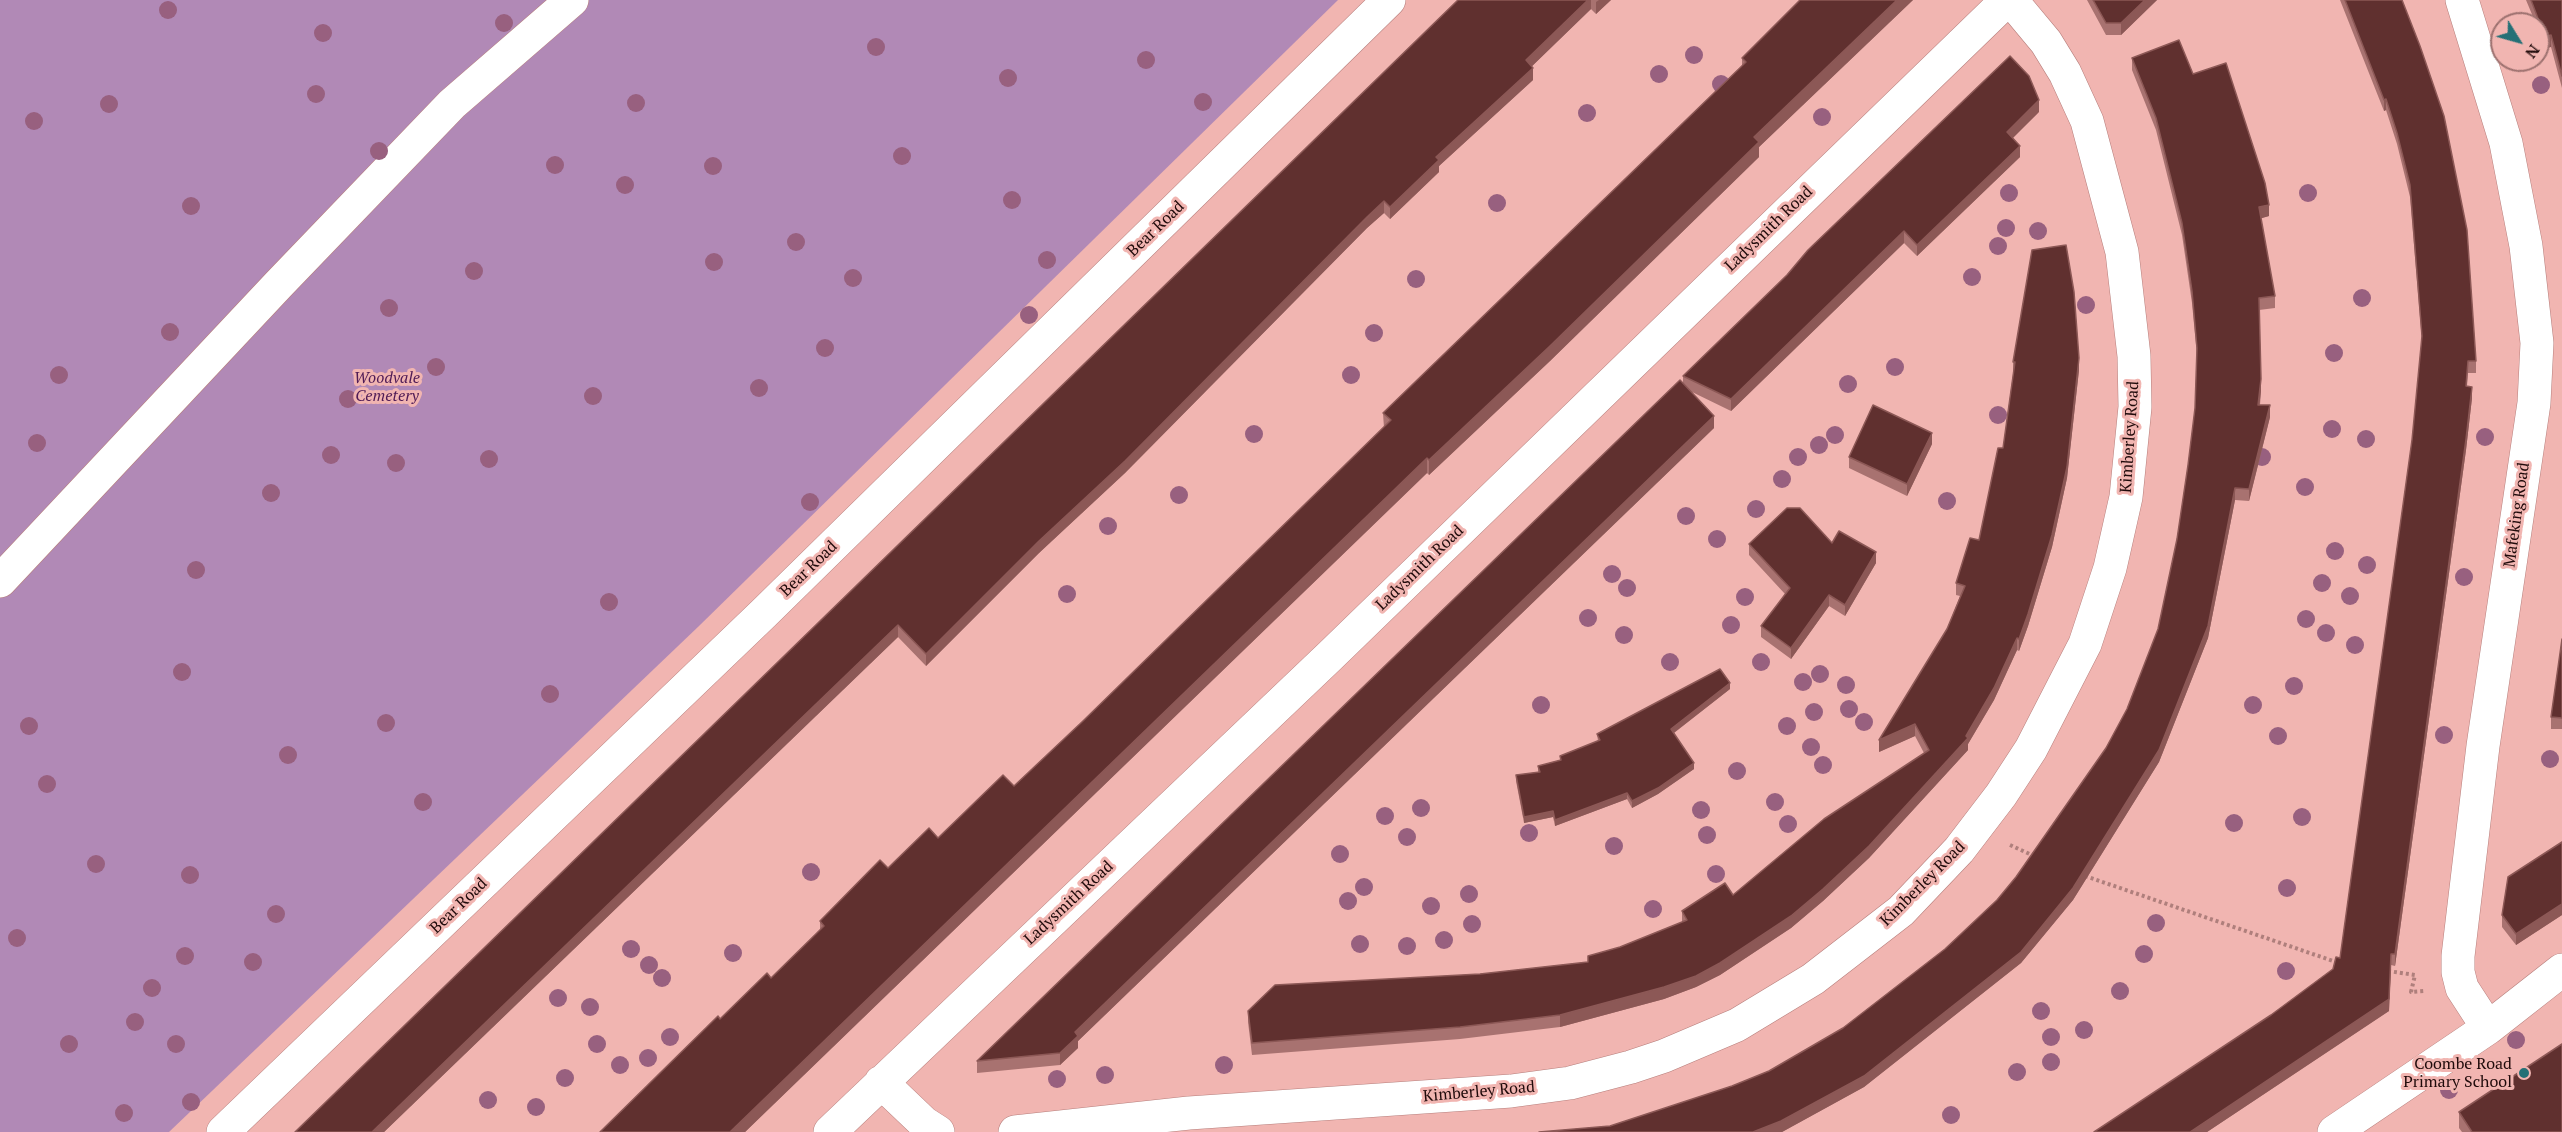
<!DOCTYPE html>
<html>
<head>
<meta charset="utf-8">
<style>
  body { margin:0 }
  #map { position:relative; width:2562px; height:1132px; overflow:hidden; background:#f1b5b1; font-family:"PT Serif",serif }
  canvas { display:block }
  .north { position:absolute; left:2490px; top:12px; width:60px; height:60px; box-sizing:border-box; background:#f1b5b1; border:2px solid #9d716f; border-radius:50%; rotate:127deg; font-size:16px; font-weight:700; line-height:24px; text-align:center; color:#200b0b }
  .north::after { content:''; display:block; margin:auto; width:21px; height:27px; background:#257076; clip-path:polygon(50% 0,100% 100%,50% 72%,0 100%) }
</style>
</head>
<body>
<div id="map">
<canvas width="2562" height="1132"></canvas>
<div class="north">N</div>
</div>
<script>
const g = document.querySelector('canvas').getContext('2d');
g.lineJoin = 'round';
function fill(path, color) { g.fillStyle = color; g.fill(path, 'evenodd'); }
const toPath = rows => new Path2D(rows.map(r => 'M' + r).join(''));
function stroke(path, color, width, dash) { g.strokeStyle = color; g.lineWidth = width; g.lineCap = dash ? 'butt' : 'round'; g.setLineDash(dash || []); g.stroke(path); }
function write(font, color, halo, rows, align = 'center') {
  g.font = font + ' "PT Serif",serif'; g.lineWidth = 6; g.setLineDash([]); g.textBaseline = 'middle'; g.strokeStyle = halo; g.fillStyle = color; for (const [text, x, y, turn = 0] of rows) {
    g.save(); g.translate(x, y); g.rotate((+turn || 0) * Math.PI / 180); g.textAlign = isNaN(turn) ? turn : align; if (halo) g.strokeText(text, 0, 0); g.fillText(text, 0, 0); g.restore();
  }
}
const green = toPath([
  [0,0,1338,0,699,626,169,1132,0,1132]
]);
const path = toPath([
  [2010,845,2036,857],
  [2085,876,2339,963],
  [2388,971,2415,975,2411,992,2424,991]
]);
const minor = toPath([
  [2462,0,2506,143,2526,246,2537,343,2534,403,2483,746,2458,956,2458,972,2462,988,2488,1028],
  [0,581,278,285,452,104,572,0],
  [881,1082,924,1123,938,1132],
  [223,1132,764,613,1389,0],
  [830,1132,1330,656,2007,0],
  [1015,1132,1189,1113,1511,1091,1570,1083,1631,1067,1664,1056,1737,1025,1813,979,1901,911,1959,850,2001,795,2031,749,2085,644,2110,568,2126,497,2135,407,2134,356,2122,252,2087,121,2065,73,2046,42,2011,0],
  [2334,1132,2488,1028,2562,970]
]);
const trees = [
  [168,10],
  [504,23],
  [323,33],
  [876,47],
  [1694,55],
  [1146,60],
  [1659,74],
  [1008,78],
  [1721,84],
  [2541,85],
  [316,94],
  [1203,102],
  [636,103],
  [109,104],
  [1587,113],
  [1822,117],
  [34,121],
  [379,151],
  [902,156],
  [555,165],
  [713,166],
  [625,185],
  [2009,193],
  [2308,193],
  [1012,200],
  [1497,203],
  [191,206],
  [2006,228],
  [2038,231],
  [796,242],
  [1998,246],
  [1047,260],
  [714,262],
  [474,271],
  [1972,277],
  [853,278],
  [1416,279],
  [2362,298],
  [2086,305],
  [389,308],
  [1029,315],
  [170,332],
  [1374,333],
  [825,348],
  [2334,353],
  [436,367],
  [1895,367],
  [59,375],
  [1351,375],
  [1848,384],
  [759,388],
  [593,396],
  [348,399],
  [1998,415],
  [2332,429],
  [1254,434],
  [1835,435],
  [2485,437],
  [2366,439],
  [37,443],
  [1819,445],
  [331,455],
  [1798,457],
  [2262,457],
  [489,459],
  [396,463],
  [1782,479],
  [2305,487],
  [271,493],
  [1179,495],
  [1947,501],
  [810,502],
  [1756,509],
  [1686,516],
  [1108,526],
  [1717,539],
  [2335,551],
  [2367,565],
  [196,570],
  [1612,574],
  [2464,577],
  [2322,583],
  [1627,588],
  [1067,594],
  [2350,596],
  [1745,597],
  [609,602],
  [1588,618],
  [2306,619],
  [1731,625],
  [2326,633],
  [1624,635],
  [2355,645],
  [1670,662],
  [1761,662],
  [182,672],
  [1820,674],
  [1803,682],
  [1846,685],
  [2294,686],
  [550,694],
  [1541,705],
  [2253,705],
  [1849,709],
  [1814,712],
  [1864,722],
  [386,723],
  [29,726],
  [1787,726],
  [2444,735],
  [2278,736],
  [1811,747],
  [288,755],
  [2550,759],
  [1823,765],
  [1737,771],
  [47,784],
  [423,802],
  [1775,802],
  [1421,808],
  [1701,810],
  [1385,816],
  [2302,817],
  [2234,823],
  [1788,824],
  [1529,833],
  [1707,835],
  [1407,837],
  [1614,846],
  [1340,854],
  [96,864],
  [811,872],
  [1716,874],
  [190,875],
  [1364,887],
  [2287,888],
  [1469,894],
  [1348,901],
  [1431,906],
  [1653,909],
  [276,914],
  [2156,923],
  [1472,924],
  [17,938],
  [1444,940],
  [1360,944],
  [1407,946],
  [631,949],
  [733,953],
  [2144,954],
  [185,956],
  [253,962],
  [649,965],
  [2286,971],
  [662,978],
  [152,988],
  [2120,991],
  [558,998],
  [590,1007],
  [2041,1011],
  [135,1022],
  [2084,1030],
  [670,1037],
  [2051,1037],
  [2516,1040],
  [69,1044],
  [176,1044],
  [597,1044],
  [648,1058],
  [2051,1062],
  [620,1065],
  [1224,1065],
  [2017,1072],
  [1105,1075],
  [565,1078],
  [1057,1079],
  [2449,1090],
  [488,1100],
  [191,1102],
  [536,1107],
  [124,1113],
  [1951,1115]
];
const wall = toPath([
  [1458,0,1611,0,1596,14,1591,9,1532,66,1533,80,1439,166,1439,172,1390,219,1384,213,1367,228,1125,473,1039,553,926,666,898,637,384,1132,295,1132],
  [1800,0,1913,0,1759,147,1759,157,1550,361,1429,475,1427,473,1394,505,745,1132,600,1132,720,1019,771,978,820,930,820,921,888,868,938,838,1014,786,1083,721,1384,428,1383,413,1742,66,1742,58],
  [2087,0,2157,0,2121,35,2106,35],
  [2340,0,2402,0,2476,361,2476,373,2468,373,2467,386,2472,398,2466,450,2395,966,2391,965,2389,1011,2207,1132,2094,1132,2271,1015,2333,969,2340,958,2412,440,2422,342,2410,197,2397,144,2386,110,2384,111],
  [2526,0,2562,0,2562,88,2551,47,2545,48,2538,30,2538,24,2536,24],
  [2132,58,2193,74,2269,216,2261,218,2275,296,2275,308,2259,310,2261,391,2260,405,2270,417,2249,501,2235,500,2208,638,2159,762,2073,900,2021,963,1864,1087,1782,1132,1539,1132,1610,1126,1732,1086,1769,1071,1843,1028,1945,949,1997,900,2016,877,2106,748,2127,709,2158,629,2177,539,2188,465,2195,408,2197,356,2192,303,2182,235,2156,130,2132,70],
  [2039,112,2012,138,2020,157,1917,256,1904,243,1731,411,1692,392,1714,428,1078,1041,1078,1048,1060,1065,977,1073,977,1061,1683,383,1683,376],
  [2013,362,2079,370,2067,478,2052,547,2028,626,2019,651,2017,650,1994,700,1968,744,1968,750,1869,858,1823,901,1791,928,1720,975,1696,987,1664,999,1560,1027,1460,1039,1252,1055,1248,1022,1248,1011,1480,974,1588,962,1620,947,1682,922,1682,911,1733,895,1924,753,1915,736,1879,752,1947,629,1960,596,1956,595,1956,583,1979,540,2003,448,2013,374],
  [1932,444,1907,496,1849,468,1849,457],
  [1832,543,1876,563,1845,616,1829,606,1791,659,1761,637,1761,626,1785,594,1749,555,1749,544],
  [2562,639,2562,729,2551,729,2551,717],
  [1730,689,1674,733,1694,769,1658,794,1632,808,1627,799,1555,826,1553,817,1524,823,1516,781,1516,775,1538,772,1538,766,1560,760,1560,756,1598,741,1597,734],
  [2562,842,2562,915,2516,945,2502,927,2502,915],
  [2459,1112,2562,1132,2462,1132,2459,1128]
]);
const shadedWall = toPath([
  [1588,0,1591,0,1591,9,1526,72,1526,60],
  [1599,0,1611,0,1596,14,1596,2],
  [1897,0,1913,0,1759,147,1759,157,1550,361,1429,475,1429,460,1754,137],
  [2145,0,2157,0,2121,35,2121,23],
  [2551,35,2551,47,2545,48,2545,37],
  [1533,68,1533,80,1439,166,1439,172,1390,219,1390,207,1436,157],
  [2386,99,2386,110,2384,111,2384,100],
  [2039,100,2039,112,2007,144,2007,132],
  [2020,146,2020,157,1917,256,1917,245],
  [1384,201,1384,213,1367,228,1125,473,1039,553,926,666,926,654,1039,541],
  [2269,205,2269,216,2259,219,2259,207],
  [1904,231,1904,243,1731,411,1731,399],
  [2079,358,2079,370,2067,478,2052,547,2028,626,2019,651,2019,639],
  [2261,379,2261,391,2258,417,2258,405],
  [2472,387,2472,398,2466,450,2395,966,2395,954],
  [2270,405,2270,417,2249,501,2249,489],
  [1714,416,1714,428,1078,1041,1078,1048,1060,1065,1060,1053,1075,1032],
  [1932,433,1932,444,1907,496,1907,484],
  [1427,458,1427,473,745,1132,730,1132],
  [2235,488,2235,500,2208,638,2159,762,2073,900,2021,963,1864,1087,1782,1132,1753,1132,2021,952],
  [1876,552,1876,563,1845,616,1845,605],
  [1829,595,1829,606,1791,659,1791,648],
  [898,625,898,637,384,1132,372,1132],
  [2017,638,2017,650,1994,700,1968,744,1968,750,1869,858,1823,901,1791,928,1720,975,1696,987,1664,999,1560,1027,1560,1015,1966,736],
  [1730,683,1730,689,1671,735,1671,729],
  [1915,724,1915,736,1879,752,1879,740],
  [1694,763,1694,769,1658,794,1632,808,1632,801],
  [1627,793,1627,799,1555,826,1555,820],
  [1553,811,1553,817,1524,823,1524,817],
  [2562,904,2562,915,2516,945,2516,934],
  [2391,965,2389,1011,2207,1132,2190,1132]
]);
const building = toPath([
  [1458,0,1588,0,1526,60,1533,68,1436,157,1439,160,1390,207,1384,201,1367,217,1125,461,1039,541,926,654,898,625,372,1132,295,1132,1458,0],
  [1800,0,1897,0,1754,137,1759,142,1550,346,1429,460,1427,458,1394,490,730,1132,600,1132,718,1016,720,1019,767,973,771,978,824,926,820,921,880,860,888,868,929,828,938,838,1003,775,1014,786,1083,721,1391,420,1383,413,1746,62,1742,58,1800,0],
  [2093,0,2145,0,2121,23,2106,23,2093,0],
  [2345,0,2402,0,2420,46,2444,116,2467,230,2476,361,2468,361,2466,386,2472,387,2466,439,2395,954,2391,954,2389,999,2190,1132,2094,1132,2271,1015,2333,969,2336,957,2340,958,2412,440,2422,336,2410,185,2397,133,2386,99,2384,100,2345,0],
  [2531,0,2562,0,2562,76,2551,35,2545,37,2531,0],
  [2179,40,2193,74,2226,63,2265,183,2269,205,2259,207,2275,296,2259,298,2261,379,2258,405,2270,405,2249,489,2235,488,2208,626,2159,750,2073,888,2021,952,1864,1076,1781,1121,1753,1132,1539,1132,1610,1126,1732,1086,1769,1071,1843,1028,1945,949,1997,900,2016,877,2106,748,2127,709,2158,629,2177,539,2188,465,2195,408,2197,348,2192,291,2182,223,2156,118,2132,58,2179,40],
  [2010,56,2029,76,2039,100,2007,132,2020,146,1917,245,1904,231,1731,399,1683,376,1787,275,1808,250,2010,56],
  [2066,245,2074,292,2079,358,2067,467,2052,535,2028,614,2019,639,2017,638,1994,688,1966,736,1968,738,1869,846,1823,889,1791,916,1720,963,1696,976,1664,987,1560,1015,1460,1027,1252,1043,1248,1011,1275,985,1480,974,1588,962,1588,956,1620,947,1687,920,1682,911,1725,883,1733,895,1824,819,1929,750,1915,724,1879,740,1947,629,1965,586,1956,583,1970,538,1979,540,1998,448,2003,448,2015,362,2013,362,2032,250,2066,245],
  [1680,380,1714,416,1075,1032,1078,1036,1060,1053,977,1061,1680,380],
  [1873,405,1932,433,1907,484,1849,457,1873,405],
  [1787,508,1800,508,1832,543,1839,531,1876,552,1845,605,1829,595,1791,648,1761,626,1790,588,1749,544,1787,508],
  [2562,639,2562,718,2551,717,2562,639],
  [1720,669,1730,683,1671,729,1694,763,1658,788,1632,801,1627,793,1555,820,1553,811,1524,817,1516,775,1540,772,1538,766,1561,760,1560,756,1600,740,1597,734,1720,669],
  [2562,842,2562,904,2516,934,2502,915,2508,877,2562,842],
  [2562,1044,2562,1132,2472,1132,2459,1112,2562,1044]
]);
const markers = [
  [2524,1073,6,"#257076"]
];
const streetNames = [
  ["Bear Road",1156,229,-44],
  ["Ladysmith Road",1769,229,-44],
  ["Kimberley Road",2130,437,-86],
  ["Mafeking Road",2517,515,-82],
  ["Ladysmith Road",1420,568,-44],
  ["Bear Road",809,569,-44],
  ["Kimberley Road",1923,884,-45],
  ["Ladysmith Road",1069,903,-43],
  ["Bear Road",459,906,-44],
  ["Kimberley Road",1479,1092,-5]
];
const parkNames = [
  ["Woodvale",387,378],
  ["Cemetery",387,396]
];
const poiNames = [
  ["Coombe Road",2512,1064],
  ["Primary School",2512,1082]
];
fill(green, '#b189b6');
stroke(minor, '#b67e7b', 34);
stroke(path, '#af7f7c', 4, [3, 3]);
stroke(minor, '#fff', 33);
g.fillStyle = '#98607f';
for (const [x, y] of trees) { g.beginPath(); g.arc(x, y, 9, 0, 2 * Math.PI); g.fill(); }
fill(wall, '#a87270');
fill(shadedWall, '#8c5856');
fill(building, '#60302f');
stroke(building, '#8c5856', 1.5);
for (const [x, y, r, color] of markers) { const dot = new Path2D(); dot.arc(x, y, r, 0, 2 * Math.PI); g.fillStyle = color; g.fill(dot); stroke(dot, '#f1b5b1', 2); }
write('16px', '#200b0b', '#f1b5b1', streetNames);
write('italic 16px', '#4f1b56', '#f1b5b1', parkNames);
write('16px', '#200b0b', '#f1b5b1', poiNames, 'right');
</script>
</body>
</html>
